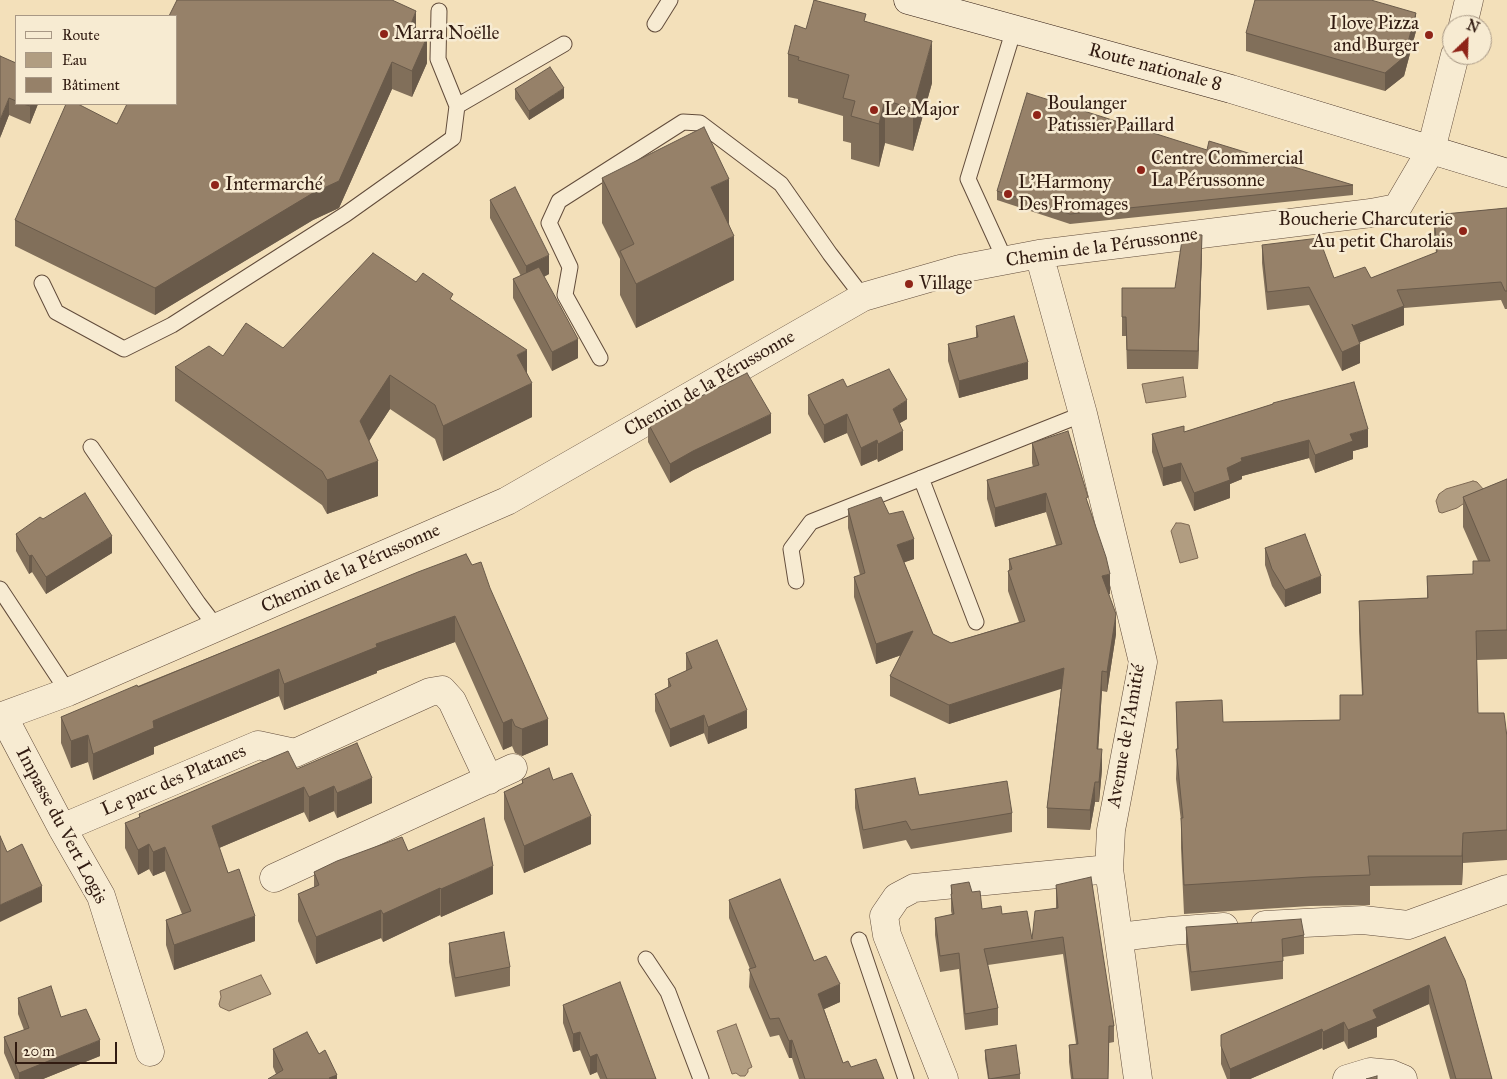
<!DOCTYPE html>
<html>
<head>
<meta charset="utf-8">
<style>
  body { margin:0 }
  #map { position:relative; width:1507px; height:1079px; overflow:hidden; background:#f3e0ba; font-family:"IM FELL Great Primer",serif }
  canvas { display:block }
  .legend { position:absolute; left:15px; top:15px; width:162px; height:90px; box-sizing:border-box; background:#f7ebd2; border:1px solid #a89885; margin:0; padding:6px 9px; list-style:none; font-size:15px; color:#311b11 }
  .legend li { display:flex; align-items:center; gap:10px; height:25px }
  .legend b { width:25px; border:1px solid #a89885 }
  .north { position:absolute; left:1442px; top:15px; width:50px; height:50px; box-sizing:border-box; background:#f7ebd2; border:1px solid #a89885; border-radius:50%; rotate:24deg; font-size:14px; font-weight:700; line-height:20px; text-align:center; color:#311b11 }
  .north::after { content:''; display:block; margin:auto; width:18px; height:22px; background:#8f2418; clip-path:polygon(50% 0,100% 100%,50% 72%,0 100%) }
  .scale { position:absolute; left:15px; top:1042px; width:102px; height:22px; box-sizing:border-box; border:2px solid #311b11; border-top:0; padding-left:6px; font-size:15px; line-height:18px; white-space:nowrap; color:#311b11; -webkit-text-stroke:4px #f7ebd2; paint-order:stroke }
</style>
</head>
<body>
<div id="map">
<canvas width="1507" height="1079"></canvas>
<ul class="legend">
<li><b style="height:6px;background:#f7ebd2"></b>Route</li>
<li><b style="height:14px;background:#b19d81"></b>Eau</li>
<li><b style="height:14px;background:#968169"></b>Bâtiment</li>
</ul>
<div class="north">N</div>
<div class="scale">20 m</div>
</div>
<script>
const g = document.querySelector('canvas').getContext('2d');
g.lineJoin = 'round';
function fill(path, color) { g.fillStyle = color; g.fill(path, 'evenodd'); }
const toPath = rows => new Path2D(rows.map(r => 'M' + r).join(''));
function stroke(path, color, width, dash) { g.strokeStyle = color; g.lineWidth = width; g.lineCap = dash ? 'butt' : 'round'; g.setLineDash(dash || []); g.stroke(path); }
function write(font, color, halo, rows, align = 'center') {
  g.font = font + ' "IM FELL Great Primer",serif'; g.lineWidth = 5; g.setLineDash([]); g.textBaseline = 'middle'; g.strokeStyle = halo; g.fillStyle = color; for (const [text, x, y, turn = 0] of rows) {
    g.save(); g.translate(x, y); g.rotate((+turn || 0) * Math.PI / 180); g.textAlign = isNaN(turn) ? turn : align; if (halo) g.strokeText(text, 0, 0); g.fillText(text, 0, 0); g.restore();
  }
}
const water = toPath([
  [1183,377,1186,397,1146,403,1142,384,1183,377],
  [1473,481,1477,482,1484,490,1457,508,1442,513,1439,512,1436,501,1439,494,1446,489,1473,481],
  [1176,523,1181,523,1189,525,1198,558,1180,563,1171,531,1176,523],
  [261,975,271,994,229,1011,220,1007,219,1004,221,997,220,991,261,975],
  [736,1024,752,1067,748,1069,748,1072,745,1076,740,1076,736,1073,732,1074,717,1031,736,1024]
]);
const service = toPath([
  [439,11,438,59,457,106],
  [655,24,670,0],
  [1005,260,968,179,1014,29],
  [42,283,56,312,124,349,172,325,346,214,453,138,457,106,564,44],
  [600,358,565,295,570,267,549,223,559,201,683,122,700,123,781,184,830,254,863,297],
  [91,447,198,603,217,628],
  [921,478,976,622],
  [796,581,791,549,811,522,1083,414],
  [0,589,68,692],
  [859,940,906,1079],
  [646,959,668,992,701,1079]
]);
const minor = toPath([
  [1463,25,1469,0],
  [1039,254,1083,414,1143,662,1111,830,1109,869,1138,1079],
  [3,716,62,828,101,896,150,1052],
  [0,717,68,692,507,501,863,297,960,269,1039,254,1371,213,1397,208,1431,150,1455,55],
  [62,828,258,745,295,753,430,692,442,690,452,701,489,780],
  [274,878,513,768],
  [1265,925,1363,920,1408,925,1507,889],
  [1119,937,1170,931,1224,927],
  [944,1079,887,935,884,916,897,897,914,888,1109,869],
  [1347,1079,1370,1072,1391,1074,1403,1079]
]);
const secondary = toPath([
  [908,0,1231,89,1507,173]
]);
const wall = toPath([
  [866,21,932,83,913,151,885,143,879,167,851,159,851,143,843,141,843,116,798,103,798,99,788,97,788,54,806,29],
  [1416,31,1404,76,1385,91,1246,51,1246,33],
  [416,32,427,63,412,97,392,89,339,208,313,220,155,315,15,246,15,220,117,124],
  [16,63,16,104,38,104,30,124,9,115,0,138],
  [515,89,564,98,529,120,515,99],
  [1207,150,1353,185,1353,195,1070,224,997,200,997,191],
  [602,178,729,223,734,280,636,328,620,295,620,259,602,223],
  [490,200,549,274,544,277,578,358,552,371,513,298,513,279,521,276,490,218],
  [1507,208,1507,309,1505,309,1501,300,1404,308,1404,325,1359,342,1360,363,1342,371,1309,305,1267,310,1262,263,1262,245,1334,278,1371,278,1436,253,1434,233,1434,215],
  [1202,253,1198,369,1127,369,1126,336,1122,336,1122,288,1175,288],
  [416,282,453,301,527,373,532,417,443,461,435,439,390,409,369,441,378,496,327,514,322,505,175,401,175,367,223,356,283,348],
  [976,326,1028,379,959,398,948,361,948,344,976,338],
  [808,395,907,419,900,423,903,450,878,462,877,459,861,466,847,433,824,443,808,414],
  [1273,404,1368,447,1353,451,1353,459,1315,473,1309,458,1242,476,1242,479,1230,484,1230,498,1194,511,1181,481,1163,486,1152,452,1152,434,1184,432],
  [648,423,771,433,693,470,670,483,648,442],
  [1032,443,1088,503,1110,594,1109,594,1116,634,1107,692,1102,691,1098,749,1102,769,1099,802,1095,802,1090,830,1047,828,1047,808,1061,688,949,724,890,696,890,676,901,655,876,664,854,597,854,577,860,575,848,528,848,509,889,514,914,559,904,562,933,634,951,643,1019,622,1008,591,1008,571,1009,571,1009,559,1056,545,1046,512,995,527,987,499,987,480,1033,467,1032,463],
  [1507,479,1507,659,1477,660,1478,713,1507,737,1507,860,1463,863,1462,885,1370,886,1370,905,1310,906,1184,914,1181,848,1181,821,1176,779,1177,749,1176,702,1223,722,1340,720,1362,695,1359,631,1359,601,1427,598,1427,576,1473,574,1473,561,1478,561,1463,527,1463,497],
  [43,519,112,553,46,594,32,572,29,574,16,551,16,534],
  [1265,548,1321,593,1285,607,1272,586,1265,565],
  [466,554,548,745,522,756,515,753,512,746,503,750,455,642,377,671,377,673,284,710,279,696,154,747,154,754,93,780,88,762,71,768,61,743,61,717],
  [686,653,747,728,708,744,704,733,670,747,655,711,655,694,668,687,668,679,686,671],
  [297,769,372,803,337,818,334,811,309,822,304,812,219,848,228,873,255,941,174,970,166,945,166,920,182,914,165,871,153,876,149,869,138,875,125,848,125,823,139,818,139,814],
  [522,780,553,780,591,844,524,873,504,819,504,792,522,784],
  [855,789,919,795,1012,813,1012,832,911,849,906,840,863,849,855,808],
  [408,851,493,894,441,917,440,915,383,942,381,938,316,964,298,921,298,894,314,887,314,872],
  [951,885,972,892,982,909,1002,914,1032,939,1056,908,1056,885,1114,1026,1114,1042,1109,1043,1108,1079,1071,1079,1069,1062,1069,1045,1076,1044,1063,954,988,965,998,1008,998,1025,965,1030,959,969,940,972,935,935,935,918,952,915,951,911],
  [729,900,814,961,840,1002,824,1009,843,1063,851,1067,884,1079,799,1079,792,1058,789,1058,779,1035,770,1037,762,1018,749,987,750,969,729,918],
  [1186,927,1304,935,1304,954,1283,957,1283,979,1191,991,1186,946],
  [1445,937,1492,1079,1450,1079,1429,1004,1377,1027,1377,1037,1348,1049,1344,1041,1323,1050,1322,1048,1250,1079,1227,1079,1221,1064,1221,1035],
  [449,943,510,967,510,986,455,997,449,962],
  [18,998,100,1056,43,1079,15,1079,4,1053,4,1037,24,1030,18,1014],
  [563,1005,656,1079,600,1079,597,1072,590,1075,580,1050,573,1052,563,1023],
  [273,1049,319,1054,337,1079,276,1074,273,1067],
  [985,1050,1020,1074,1020,1079,988,1079,985,1059]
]);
const shadedWall = toPath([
  [416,11,416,38,409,29],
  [1416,13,1416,31,1404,76,1385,91,1385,73],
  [427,37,427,63,412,97,412,71],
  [932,41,932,83,913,151,913,109],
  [392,62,392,89,339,208,313,220,155,315,155,288],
  [564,88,564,98,529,120,529,111],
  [9,98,9,115,0,138,0,120],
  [885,100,885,143,879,167,879,124],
  [31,104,38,104,30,124,30,106],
  [729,179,729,223,711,231,711,187],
  [1202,235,1202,253,1198,369,1198,351],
  [734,236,734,280,636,328,636,284],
  [549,255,549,274,526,285,526,266],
  [1404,306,1404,325,1353,345,1353,326],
  [578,339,578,358,552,371,552,352],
  [1360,344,1360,363,1342,371,1342,352],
  [527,350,527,384,517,355],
  [1028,362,1028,379,959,398,959,381],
  [390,375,390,409,360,455,360,421],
  [532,383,532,417,443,461,443,426],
  [907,400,907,419,893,427,893,409],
  [771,414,771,433,693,470,670,483,670,464,693,451],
  [847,414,847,433,824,443,824,425],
  [1368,429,1368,447,1353,451,1353,459,1315,473,1315,455,1350,434],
  [903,431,903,450,878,462,878,444],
  [877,440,877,459,861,466,861,448],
  [1309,440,1309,458,1242,476,1242,479,1230,484,1230,498,1194,511,1194,493,1241,458],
  [378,461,378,496,327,514,327,480],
  [1181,463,1181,481,1163,486,1163,468],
  [1046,493,1046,512,995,527,995,508],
  [112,536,112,553,46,594,46,577],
  [914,539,914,559,897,565,897,545],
  [32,555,32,572,29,574,29,556],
  [1110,574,1110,594,1102,596,1102,576],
  [1321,576,1321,593,1285,607,1285,590],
  [1116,614,1116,634,1107,692,1107,672],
  [455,616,455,642,377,671,377,673,284,710,284,684,376,644],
  [913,631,913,651,876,664,876,644],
  [1064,668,1064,688,949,724,949,705],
  [279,669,279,696,154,747,154,754,93,780,93,754,153,721],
  [1102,671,1102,691,1097,769,1097,749],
  [747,710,747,728,708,744,708,727],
  [704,715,704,733,670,747,670,729],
  [512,719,512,746,503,750,503,723],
  [548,719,548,745,522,756,522,729],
  [88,735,88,762,71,768,71,741],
  [1102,749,1102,769,1099,802,1099,782],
  [372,778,372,803,337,818,337,793],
  [1095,782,1095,802,1090,830,1090,810],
  [334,786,334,811,309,822,309,797],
  [304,787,304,812,212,851,212,826],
  [591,816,591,844,524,873,524,846],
  [1463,833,1463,863,1462,885,1462,856],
  [149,844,149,869,138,875,138,850],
  [165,847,165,871,153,876,153,852],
  [493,866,493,894,441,917,441,889],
  [42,886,42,902,0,922,0,905],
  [440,888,440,915,383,942,383,914],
  [381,910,381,938,316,964,316,937],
  [255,916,255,941,174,970,174,945],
  [840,984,840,1002,818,1012,818,994],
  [1429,985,1429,1004,1377,1027,1377,1037,1348,1049,1348,1030,1373,1010],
  [1344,1022,1344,1041,1323,1050,1323,1032],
  [1322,1029,1322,1048,1250,1079,1230,1079,1230,1069],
  [580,1032,580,1050,573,1052,573,1034],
  [100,1040,100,1056,43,1079,19,1079,19,1073],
  [792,1040,792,1058,789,1058,789,1041],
  [597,1054,597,1072,590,1075,590,1057],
  [337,1075,337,1079,329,1079,329,1078]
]);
const building = toPath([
  [177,0,392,0,416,11,409,29,427,37,412,71,392,62,339,181,313,193,155,288,15,220,66,104,78,104,117,124,127,104,176,104,176,16,169,16,177,0],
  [814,0,866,14,864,21,932,41,913,109,885,100,879,124,851,116,855,101,843,98,849,75,798,60,799,57,788,54,795,25,806,29,814,0],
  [1255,0,1371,0,1416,13,1404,57,1385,73,1246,33,1255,0],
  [0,56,16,63,16,101,9,98,0,120,0,56],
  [550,67,564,88,529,111,515,89,550,67],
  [1027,93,1207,150,1209,141,1353,185,1070,214,997,191,1027,93],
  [23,104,31,104,30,106,23,104],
  [704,127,729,179,711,187,734,236,636,284,620,251,634,244,602,178,704,127],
  [515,187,549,255,526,266,490,200,515,187],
  [1507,208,1507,291,1505,291,1501,282,1397,290,1404,306,1353,326,1352,324,1360,344,1342,352,1309,287,1267,292,1262,245,1319,238,1334,278,1365,267,1371,278,1437,252,1434,215,1507,208],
  [1183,233,1202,235,1198,351,1127,350,1126,317,1122,317,1122,288,1175,288,1183,233],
  [373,253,416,282,423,273,453,294,450,299,527,350,517,355,532,383,443,426,435,405,390,375,360,421,378,461,327,480,322,471,175,367,209,346,223,356,246,323,283,348,373,253],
  [539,267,578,339,552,352,513,279,539,267],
  [1014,316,1028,362,959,381,948,344,978,337,976,326,1014,316],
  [889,369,907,400,893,409,903,431,878,444,877,440,861,448,847,414,824,425,808,395,843,379,847,387,889,369],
  [747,373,771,414,693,451,670,464,648,423,747,373],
  [1354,382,1368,429,1350,434,1353,441,1315,455,1309,440,1241,458,1242,461,1227,468,1230,480,1194,493,1181,463,1163,468,1152,434,1184,426,1184,432,1273,404,1273,403,1354,382],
  [1068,431,1088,497,1086,498,1106,557,1110,574,1102,576,1116,614,1107,672,1102,671,1097,749,1102,749,1099,782,1095,782,1090,810,1047,808,1064,668,949,705,890,676,913,631,876,644,854,577,865,573,848,509,881,497,889,514,903,511,914,539,897,545,933,634,951,643,1025,621,1008,571,1012,569,1009,559,1062,544,1046,493,995,508,987,480,1039,465,1032,443,1068,431],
  [1507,479,1507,630,1476,631,1478,713,1504,713,1507,737,1507,830,1463,833,1462,856,1368,856,1370,875,1310,877,1184,885,1181,818,1183,818,1176,749,1178,749,1176,702,1222,700,1223,722,1340,720,1340,695,1363,695,1359,601,1428,598,1427,576,1473,574,1473,561,1490,561,1463,497,1507,479],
  [85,493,112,536,46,577,32,555,29,556,16,534,40,517,43,519,85,493],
  [1305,534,1321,576,1285,590,1272,569,1265,548,1305,534],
  [466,554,472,565,481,562,490,588,548,719,522,729,515,726,512,719,503,723,455,616,376,644,377,647,284,684,279,669,153,721,154,728,93,754,88,735,71,741,61,717,137,685,138,687,418,572,466,554],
  [717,640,747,710,708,727,704,715,670,729,655,694,671,686,668,679,692,668,686,653,717,640],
  [357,743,372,778,337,793,334,786,309,797,304,787,212,826,228,873,239,869,255,916,174,945,166,920,191,911,165,847,153,852,149,844,138,850,125,823,140,817,139,814,288,751,297,769,357,743],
  [549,768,553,780,572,773,591,816,524,846,504,792,523,783,522,780,549,768],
  [915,778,919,795,1007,781,1012,813,911,830,906,821,863,830,855,789,915,778],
  [484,818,493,866,441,889,440,888,383,914,381,910,316,937,298,894,319,885,314,872,337,861,402,837,408,851,484,818],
  [0,836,7,852,22,844,42,886,0,905,0,836],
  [1091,877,1114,1026,1109,1026,1108,1079,1073,1079,1069,1045,1078,1044,1063,937,984,949,998,1008,965,1014,959,953,940,956,935,918,954,914,951,894,952,894,951,885,969,882,972,892,980,891,982,909,1001,906,1002,914,1027,911,1032,939,1035,911,1058,908,1056,885,1091,877],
  [780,879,814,961,826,956,840,984,818,994,843,1063,848,1061,851,1067,876,1059,884,1079,805,1079,792,1040,789,1041,779,1018,770,1019,749,969,756,967,729,900,780,879],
  [1301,919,1304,935,1282,939,1283,961,1191,972,1186,927,1301,919],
  [504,932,510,967,455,978,449,943,504,932],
  [1445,937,1465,980,1492,1079,1456,1079,1429,985,1373,1010,1377,1018,1348,1030,1344,1022,1323,1032,1322,1029,1230,1069,1221,1046,1221,1035,1445,937],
  [620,982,656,1079,607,1079,597,1054,590,1057,580,1032,573,1034,563,1005,620,982],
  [51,986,61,1017,86,1009,100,1040,19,1073,4,1037,29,1028,18,998,51,986],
  [307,1032,319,1054,325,1050,337,1075,329,1078,330,1079,268,1079,283,1070,273,1049,307,1032],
  [1016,1045,1020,1074,989,1079,985,1050,1016,1045],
  [1377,1076,1377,1079,1366,1079,1377,1076]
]);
const markers = [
  [384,34,5,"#8f2418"],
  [1429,35,5,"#8f2418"],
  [874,110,5,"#8f2418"],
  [1037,115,5,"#8f2418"],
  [1141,170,5,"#8f2418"],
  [215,185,5,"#8f2418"],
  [1008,194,5,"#8f2418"],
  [1463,231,5,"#8f2418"],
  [909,284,5,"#8f2418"]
];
const poiNames = [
  ["I love Pizza",1419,24,"right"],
  ["and Burger",1419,46,"right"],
  ["Marra Noëlle",394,34],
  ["Boulanger",1047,104],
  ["Patissier Paillard",1047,126],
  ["Le Major",884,110],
  ["Centre Commercial",1151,159],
  ["La Pérussonne",1151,181],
  ["L'Harmony",1018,183],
  ["Des Fromages",1018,205],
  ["Intermarché",225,185],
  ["Boucherie Charcuterie",1453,220,"right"],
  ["Au petit Charolais",1453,242,"right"],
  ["Village",919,284]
];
const streetNames = [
  ["Route nationale 8",1155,68,15],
  ["Chemin de la Pérussonne",1102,248,-8],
  ["Chemin de la Pérussonne",710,384,-30],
  ["Chemin de la Pérussonne",351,569,-24],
  ["Avenue de l'Amitié",1127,736,-80],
  ["Le parc des Platanes",174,781,-23],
  ["Impasse du Vert Logis",61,826,62]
];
fill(water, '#b19d81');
stroke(water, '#7e6954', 1);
stroke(service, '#624c3b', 17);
stroke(minor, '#624c3b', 29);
stroke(secondary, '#311b11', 29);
stroke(service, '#f7ebd2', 15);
stroke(minor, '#f7ebd2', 28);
stroke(secondary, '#f7ebd2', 28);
fill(wall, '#816f5a');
fill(shadedWall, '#695a4a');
fill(building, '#968169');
stroke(building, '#695a4a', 1);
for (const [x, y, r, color] of markers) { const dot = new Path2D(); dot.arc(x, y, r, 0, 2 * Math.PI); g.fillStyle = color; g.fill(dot); stroke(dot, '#f7ebd2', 2); }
write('19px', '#311b11', '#f7ebd2', poiNames, 'left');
write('19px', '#311b11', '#f7ebd2', streetNames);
</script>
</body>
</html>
